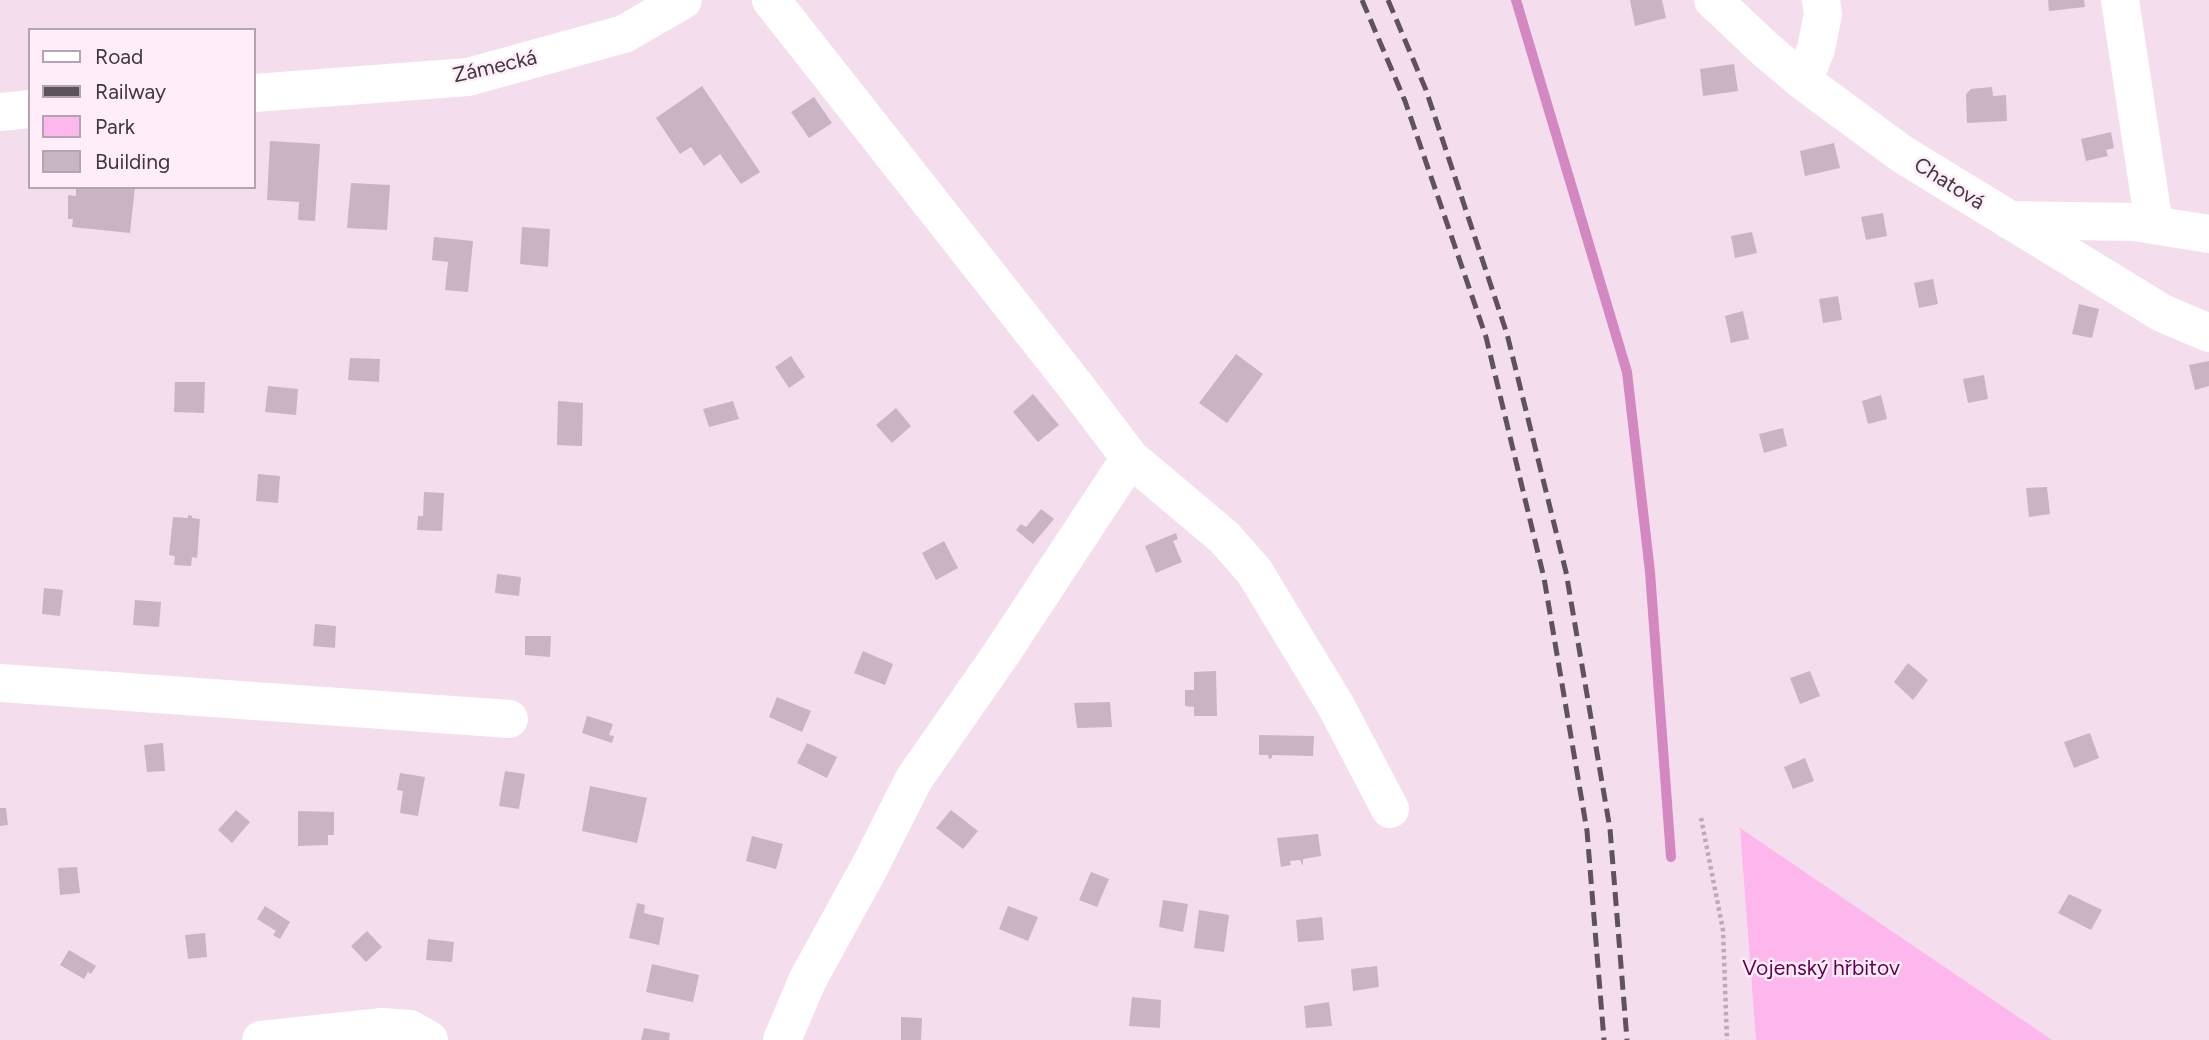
<!DOCTYPE html>
<html>
<head>
<meta charset="utf-8">
<style>
  body { margin:0 }
  #map { position:relative; width:2209px; height:1040px; overflow:hidden; background:#f4deee; font-family:Figtree,sans-serif }
  canvas { display:block }
  .legend { position:absolute; left:28px; top:28px; width:228px; height:161px; box-sizing:border-box; background:#ffedfa; border:2px solid #b3a5af; margin:0; padding:9px 12px; list-style:none; font-size:21px; color:#41383f }
  .legend li { display:flex; align-items:center; gap:14px; height:35px }
  .legend b { width:35px; border:2px solid #b3a5af }
</style>
</head>
<body>
<div id="map">
<canvas width="2209" height="1040"></canvas>
<ul class="legend">
<li><b style="height:9px;background:#fff"></b>Road</li>
<li><b style="height:9px;background:#5e535b"></b>Railway</li>
<li><b style="height:19px;background:#fdb7ec"></b>Park</li>
<li><b style="height:19px;background:#c9b4c3"></b>Building</li>
</ul>
</div>
<script>
const g = document.querySelector('canvas').getContext('2d');
g.lineJoin = 'round';
function fill(path, color) { g.fillStyle = color; g.fill(path, 'evenodd'); }
const toPath = rows => new Path2D(rows.map(r => 'M' + r).join(''));
function stroke(path, color, width, dash) { g.strokeStyle = color; g.lineWidth = width; g.lineCap = dash ? 'butt' : 'round'; g.setLineDash(dash || []); g.stroke(path); }
function write(font, color, halo, rows, align = 'center') {
  g.font = font + ' Figtree,sans-serif'; g.lineWidth = 5; g.setLineDash([]); g.textBaseline = 'middle'; g.strokeStyle = halo; g.fillStyle = color; for (const [text, x, y, turn = 0] of rows) {
    g.save(); g.translate(x, y); g.rotate((+turn || 0) * Math.PI / 180); g.textAlign = isNaN(turn) ? turn : align; if (halo) g.strokeText(text, 0, 0); g.fillText(text, 0, 0); g.restore();
  }
}
const green = toPath([
  [1740,828,2052,1040,1756,1040]
]);
const stream = toPath([
  [1516,0,1627,372,1650,572,1671,857]
]);
const building = toPath([
  [1630,0,1662,0,1666,18,1635,26],
  [2048,0,2084,0,2085,7,2049,11],
  [1734,64,1738,91,1703,96,1700,69],
  [702,86,760,172,741,184,720,154,704,166,691,147,680,154,656,118],
  [1992,87,1993,96,2006,95,2007,121,1967,123,1966,94,1971,89],
  [814,97,832,123,809,138,791,112],
  [2111,132,2114,148,2106,150,2108,156,2086,161,2081,139],
  [270,141,320,144,315,221,298,220,299,202,267,200],
  [1834,143,1840,168,1805,176,1800,151],
  [351,183,390,185,387,230,347,228],
  [76,187,135,187,130,233,72,227,73,219,68,219,68,195,76,196],
  [1883,213,1887,236,1866,240,1861,217],
  [522,227,550,229,548,267,520,264],
  [1752,232,1757,253,1735,258,1731,236],
  [434,237,473,241,468,292,445,290,448,262,432,260],
  [1933,279,1938,304,1919,308,1914,283],
  [1838,296,1842,320,1823,323,1819,299],
  [2079,304,2099,309,2092,338,2072,334],
  [1743,311,1749,339,1731,343,1725,316],
  [1236,354,1263,374,1227,423,1199,403],
  [791,356,805,377,789,388,775,367],
  [350,358,380,359,379,382,348,380],
  [2209,361,2209,386,2195,390,2189,365],
  [1984,375,1988,399,1968,403,1963,379],
  [175,382,205,382,204,413,174,412],
  [268,386,298,389,296,415,265,412],
  [1033,394,1059,425,1038,442,1013,412],
  [1881,395,1887,419,1868,424,1862,401],
  [558,401,583,403,582,446,557,445],
  [733,401,739,419,709,427,703,409],
  [896,408,911,426,892,443,876,425],
  [1783,428,1787,446,1764,453,1759,434],
  [258,474,280,476,278,503,256,501],
  [2047,487,2050,514,2029,517,2026,488],
  [424,492,444,493,442,531,417,530,418,516,423,516],
  [1041,509,1054,519,1033,544,1016,530,1021,524,1026,527],
  [188,515,192,516,192,518,200,519,197,558,192,557,191,566,174,565,175,556,169,555,173,517,188,518],
  [1176,533,1178,539,1173,541,1182,562,1156,573,1145,546],
  [944,541,958,568,936,580,922,553],
  [497,574,521,577,519,596,495,593],
  [44,588,63,590,60,616,42,614],
  [135,600,161,602,159,627,133,625],
  [315,624,336,626,335,648,313,646],
  [525,636,551,636,550,657,525,655],
  [863,651,893,664,885,685,854,673],
  [1908,663,1928,680,1913,700,1894,682],
  [1216,671,1217,716,1194,716,1194,707,1185,706,1185,690,1194,690,1194,672],
  [1810,671,1820,696,1800,704,1790,678],
  [777,697,811,711,802,732,769,717],
  [1110,702,1112,727,1077,728,1074,703],
  [587,716,613,724,609,735,614,736,612,743,582,733],
  [2090,733,2099,758,2074,768,2064,742],
  [1259,735,1314,736,1313,756,1272,755,1272,758,1269,759,1268,755,1259,755],
  [163,743,165,771,147,772,144,745],
  [807,743,837,757,827,778,797,763],
  [1805,758,1814,781,1793,789,1784,767],
  [505,771,525,774,519,809,499,806],
  [400,773,425,777,418,816,400,813,403,791,397,790],
  [590,786,647,798,637,843,582,831],
  [0,808,6,808,8,825,0,826],
  [236,810,250,822,232,843,218,830],
  [951,810,978,831,963,849,936,828],
  [298,811,334,812,334,835,328,835,328,845,298,846],
  [1318,834,1321,856,1303,859,1303,866,1300,860,1290,861,1291,865,1281,867,1277,838],
  [752,836,783,844,776,869,746,861],
  [77,867,80,893,60,895,58,868],
  [1091,872,1109,879,1097,907,1079,900],
  [2069,894,2102,910,2091,930,2058,913],
  [1163,900,1188,904,1183,932,1159,927],
  [637,903,645,905,644,913,664,918,659,945,629,938],
  [265,906,290,922,280,939,273,935,276,931,257,919],
  [1008,906,1038,917,1028,941,999,929],
  [1199,910,1229,915,1224,952,1194,948],
  [1322,917,1324,940,1298,942,1296,920],
  [367,931,382,947,366,962,351,946],
  [205,933,207,957,188,959,185,935],
  [428,939,454,942,452,962,426,960],
  [69,950,96,966,91,974,88,972,84,979,60,965],
  [652,964,699,975,693,1002,646,992],
  [1377,966,1379,987,1353,991,1351,969],
  [1132,997,1161,1000,1160,1028,1129,1026],
  [1329,1002,1332,1026,1306,1028,1304,1006],
  [901,1017,922,1018,921,1040,901,1040],
  [644,1028,670,1033,669,1040,641,1040]
]);
const path = toPath([
  [1701,818,1723,930,1727,1040]
]);
const minor = toPath([
  [771,0,1077,388,1130,458,1224,537,1254,571,1336,706,1390,809],
  [1713,0,1765,49,1803,81,1902,154,2162,313,2209,333],
  [2120,0,2154,225],
  [1803,81,1816,49,1823,14,1821,0],
  [254,93,468,77,624,34,683,0],
  [0,112,30,109],
  [2009,220,2134,222,2209,234],
  [0,683,509,719],
  [261,1040,382,1027,410,1029,429,1040],
  [782,1040,808,979,869,868,914,779,1001,654,1130,458]
]);
const rail = toPath([
  [1362,0,1405,101,1486,337,1544,578,1587,831,1604,1040],
  [1388,0,1426,90,1507,334,1566,572,1610,829,1627,1040]
]);
const streetNames = [
  ["Zámecká",495,67,-13],
  ["Chatová",1949,184,32]
];
const parkNames = [
  ["Vojenský hřbitov",1821,969]
];
fill(green, '#fdb7ec');
stroke(stream, '#d388c1', 10);
fill(building, '#c9b4c3');
stroke(path, '#bbaab7', 4.5, [3.5, 3.5]);
stroke(minor, '#fff', 38);
stroke(rail, '#5e535b', 5, [14, 7]);
write('21px', '#41383f', '#ffedfa', streetNames);
write('21px', '#5e0051', '#ffedfa', parkNames);
</script>
</body>
</html>
